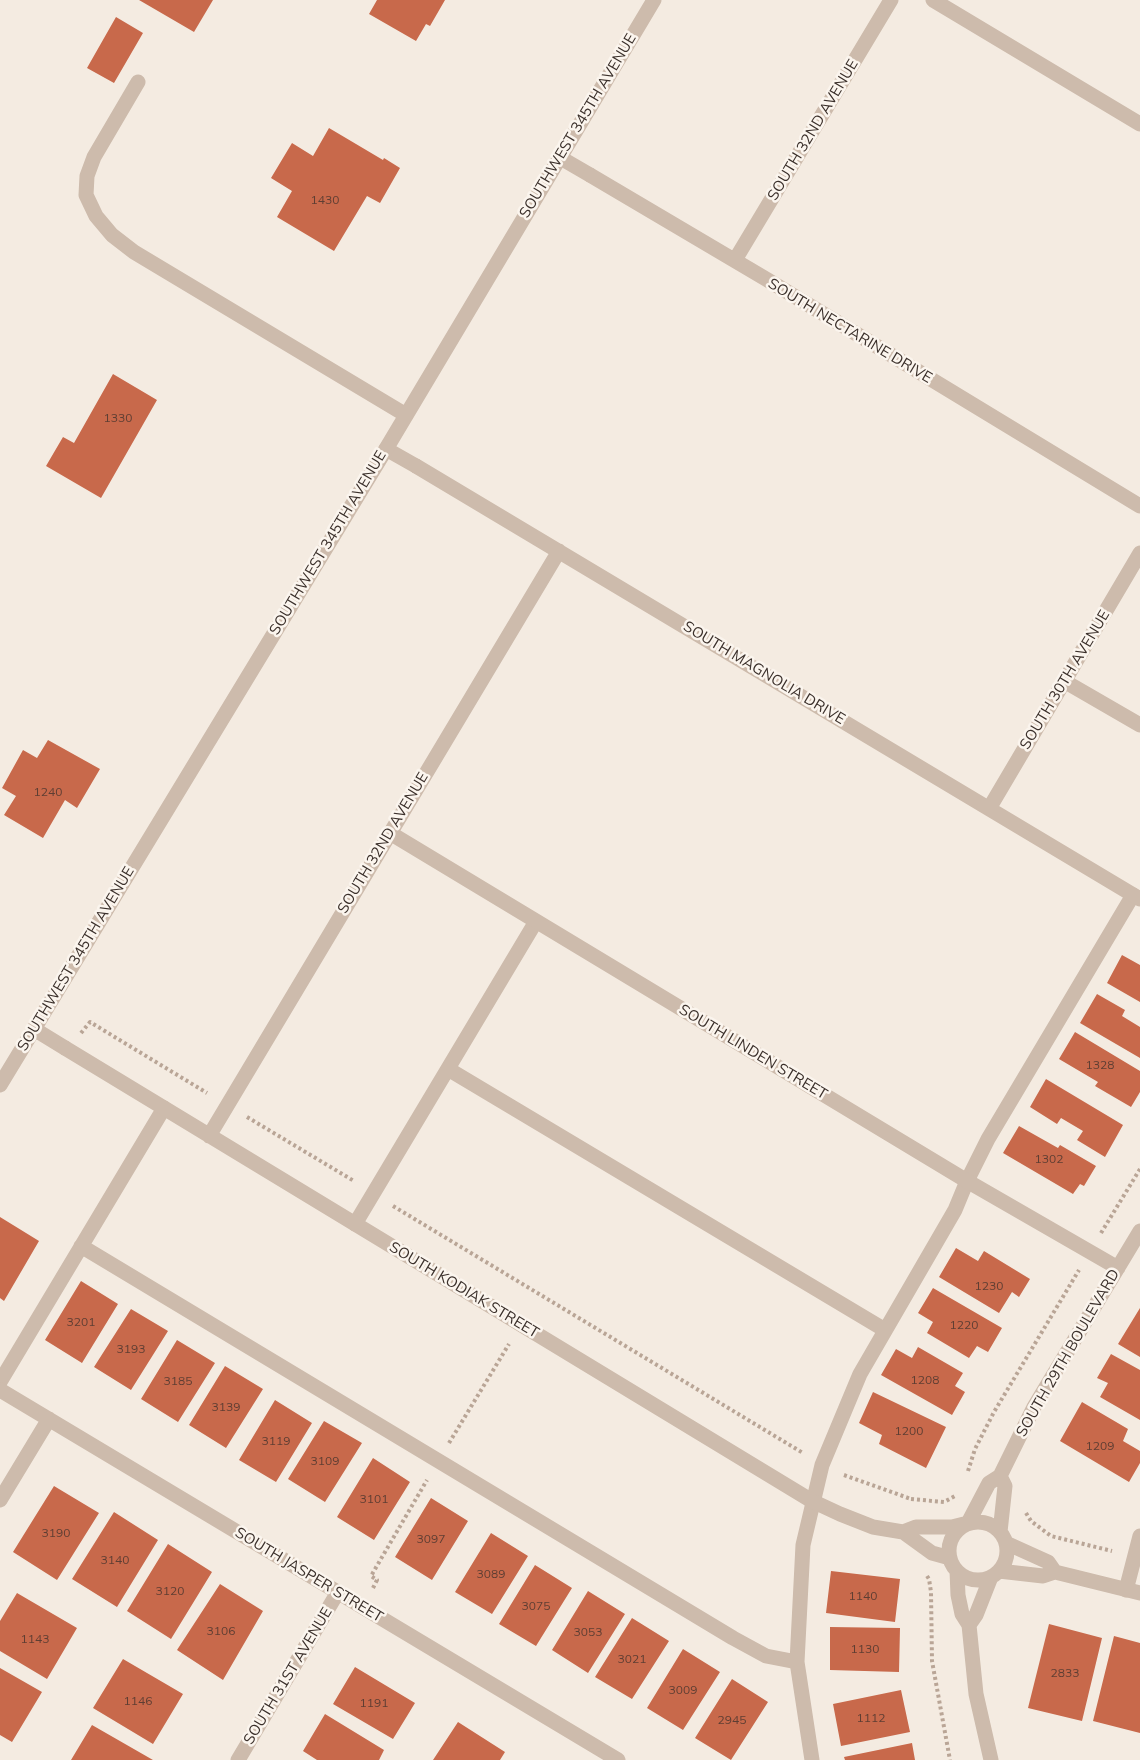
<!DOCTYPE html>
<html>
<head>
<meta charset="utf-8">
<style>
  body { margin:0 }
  canvas { display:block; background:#f4ebe1 }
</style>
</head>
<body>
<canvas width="1140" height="1760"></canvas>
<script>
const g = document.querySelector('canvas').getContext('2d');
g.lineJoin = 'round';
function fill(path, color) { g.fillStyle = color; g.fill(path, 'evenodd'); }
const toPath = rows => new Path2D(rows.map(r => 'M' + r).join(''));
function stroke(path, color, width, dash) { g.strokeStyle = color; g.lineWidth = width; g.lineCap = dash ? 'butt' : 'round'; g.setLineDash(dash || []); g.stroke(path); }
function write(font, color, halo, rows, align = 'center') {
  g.font = font + ' Mulish,sans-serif'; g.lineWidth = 5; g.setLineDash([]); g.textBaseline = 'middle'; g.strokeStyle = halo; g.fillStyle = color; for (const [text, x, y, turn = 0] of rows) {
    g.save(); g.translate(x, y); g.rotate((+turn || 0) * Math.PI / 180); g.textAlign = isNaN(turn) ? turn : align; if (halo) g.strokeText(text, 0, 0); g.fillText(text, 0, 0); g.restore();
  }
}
const building = toPath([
  [139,0,213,0,194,32],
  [377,0,445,0,430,26,426,24,416,41,369,14],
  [116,17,143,33,114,83,87,68],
  [329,128,383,160,384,158,400,168,380,203,367,196,334,251,277,217,292,191,271,178,292,143,313,156],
  [113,374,157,400,101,498,46,466,63,437,74,443],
  [48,740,100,769,77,808,65,800,43,838,4,815,16,796,2,788,23,750,37,758],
  [1122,955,1140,965,1140,1002,1107,983],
  [1097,994,1125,1010,1122,1016,1140,1027,1140,1058,1080,1023],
  [1075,1032,1140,1071,1140,1092,1131,1107,1095,1086,1098,1082,1059,1059],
  [1046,1079,1123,1125,1105,1157,1077,1140,1083,1131,1061,1118,1057,1124,1030,1107],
  [1019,1126,1058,1148,1060,1145,1096,1166,1084,1186,1080,1184,1073,1194,1003,1153],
  [0,1217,39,1241,4,1301,0,1298],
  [956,1248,978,1261,984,1251,1030,1279,1019,1297,1012,1292,999,1313,939,1277],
  [81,1281,118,1304,82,1363,45,1340],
  [933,1288,1002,1328,988,1352,977,1346,969,1358,927,1333,933,1322,918,1313],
  [1140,1308,1140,1357,1118,1344],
  [131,1309,168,1331,131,1390,94,1367],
  [177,1340,215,1363,178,1422,141,1399],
  [918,1347,963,1373,955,1386,965,1392,952,1415,881,1375,896,1349,912,1358],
  [1111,1354,1140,1370,1140,1420,1100,1397,1108,1383,1097,1378],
  [225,1366,263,1389,226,1448,189,1425],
  [873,1392,946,1427,926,1468,879,1444,882,1435,859,1423],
  [275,1400,312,1423,276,1482,239,1460],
  [1082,1402,1128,1429,1123,1441,1140,1451,1140,1463,1129,1482,1060,1441],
  [324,1421,362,1443,325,1502,288,1479],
  [373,1458,410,1482,374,1540,337,1517],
  [54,1486,99,1513,57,1580,13,1552],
  [431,1498,468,1521,432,1580,395,1557],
  [114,1512,158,1540,117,1607,72,1579],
  [491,1533,528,1556,492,1614,455,1592],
  [168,1544,212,1572,171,1639,127,1611],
  [535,1565,572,1588,536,1646,499,1624],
  [831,1571,900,1579,895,1622,826,1613],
  [220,1584,263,1611,223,1680,177,1650],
  [588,1591,625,1614,588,1673,552,1650],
  [17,1593,77,1628,47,1679,0,1651,0,1621],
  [632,1618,669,1641,632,1699,595,1677],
  [1049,1624,1102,1638,1082,1721,1028,1708],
  [830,1627,900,1628,899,1672,830,1670],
  [1114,1636,1140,1643,1140,1733,1093,1721],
  [683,1649,720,1672,683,1730,647,1708],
  [123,1659,183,1694,153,1744,93,1708],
  [355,1667,415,1703,393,1739,333,1704],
  [0,1668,42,1692,12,1742,0,1735],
  [732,1679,768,1702,731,1760,695,1738],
  [901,1690,910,1732,841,1746,833,1704],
  [325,1714,384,1750,379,1760,317,1760,303,1751],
  [458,1722,505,1752,500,1760,433,1760],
  [92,1725,153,1760,71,1760],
  [912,1743,915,1760,845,1760,844,1757]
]);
const path = toPath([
  [81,1033,90,1022,207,1093],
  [247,1117,354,1181],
  [393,1206,803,1453],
  [1101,1233,1140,1169],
  [449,1443,509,1344],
  [968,1471,975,1449,994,1412,1079,1270],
  [844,1475,911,1499],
  [911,1499,944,1502,955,1496],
  [1026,1513,1031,1521,1051,1536,1112,1551],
  [927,1576,929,1579,931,1592,932,1661,950,1760],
  [373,1588,377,1580,371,1576,427,1480]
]);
const lane = toPath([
  [138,82,94,157,87,176,86,195,96,216,112,235,134,252,406,415],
  [559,157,590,175],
  [386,449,416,466],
  [1064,681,1140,725],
  [34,1029,65,1048],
  [448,1069,885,1330],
  [355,1224,535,923],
  [81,1246,733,1638,766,1656,797,1662],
  [0,1382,164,1108],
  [1126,1590,1140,1536],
  [812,1760,797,1662,803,1545,822,1465,860,1374,955,1210,967,1181,988,1139,1133,895]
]);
const street = toPath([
  [933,0,1140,124],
  [590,175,766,279,1140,506],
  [735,260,891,0],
  [416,466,1140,899],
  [990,807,1140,553],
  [390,833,967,1181,1118,1268],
  [65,1048,812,1501,840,1514,873,1527,903,1532,932,1553,950,1558],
  [0,1085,386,449,654,0],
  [209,1136,559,551],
  [0,1390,618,1760],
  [1000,1476,1005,1486,1000,1532],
  [0,1500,49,1419],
  '949 1551a29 29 0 1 1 58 0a29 29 0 1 1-58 0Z',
  [968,1523,989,1483,1000,1476,1034,1407,1140,1231],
  [903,1532,916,1527,952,1527,964,1524],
  [1006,1543,1048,1562,1055,1572],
  [957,1571,958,1595,962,1614,969,1625,976,1694,991,1760],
  [999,1571,1043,1576,1055,1572,1140,1593],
  [969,1625,976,1615,991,1577],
  [238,1760,338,1592]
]);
const numberNames = [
  ["1430",325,200],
  ["1330",118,418],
  ["1240",48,792],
  ["1328",1100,1065],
  ["1302",1049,1159],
  ["1230",989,1286],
  ["3201",81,1322],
  ["1220",964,1325],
  ["3193",131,1349],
  ["1208",925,1380],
  ["3185",178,1381],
  ["3139",226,1407],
  ["1200",909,1431],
  ["3119",276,1441],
  ["1209",1100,1446],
  ["3109",325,1461],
  ["3101",374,1499],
  ["3190",56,1533],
  ["3097",431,1539],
  ["3140",115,1560],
  ["3089",491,1574],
  ["3120",170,1591],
  ["1140",863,1596],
  ["3075",536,1606],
  ["3106",221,1631],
  ["3053",588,1632],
  ["1143",35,1639],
  ["1130",865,1649],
  ["3021",632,1659],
  ["2833",1065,1673],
  ["3009",683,1690],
  ["1146",138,1701],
  ["1191",374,1703],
  ["1112",871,1718],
  ["2945",732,1720]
];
const streetNames = [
  ["SOUTHWEST 345TH AVENUE",578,126,-59],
  ["SOUTH 32ND AVENUE",813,130,-59],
  ["SOUTH NECTARINE DRIVE",850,331,31],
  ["SOUTHWEST 345TH AVENUE",328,543,-59],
  ["SOUTH MAGNOLIA DRIVE",764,673,31],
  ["SOUTH 30TH AVENUE",1065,680,-59],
  ["SOUTH 32ND AVENUE",383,843,-59],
  ["SOUTHWEST 345TH AVENUE",76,959,-59],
  ["SOUTH LINDEN STREET",753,1052,31],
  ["SOUTH KODIAK STREET",464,1290,31],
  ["SOUTH 29TH BOULEVARD",1068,1353,-60],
  ["SOUTH JASPER STREET",309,1575,31],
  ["SOUTH 31ST AVENUE",288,1676,-59]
];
fill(building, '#c8694b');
stroke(path, '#b9a596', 4, [3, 3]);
stroke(lane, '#cdbbac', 15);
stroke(street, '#cdbbac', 15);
write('12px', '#5e3e33', null, numberNames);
write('15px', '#3b302b', '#fbf5ee', streetNames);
</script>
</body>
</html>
